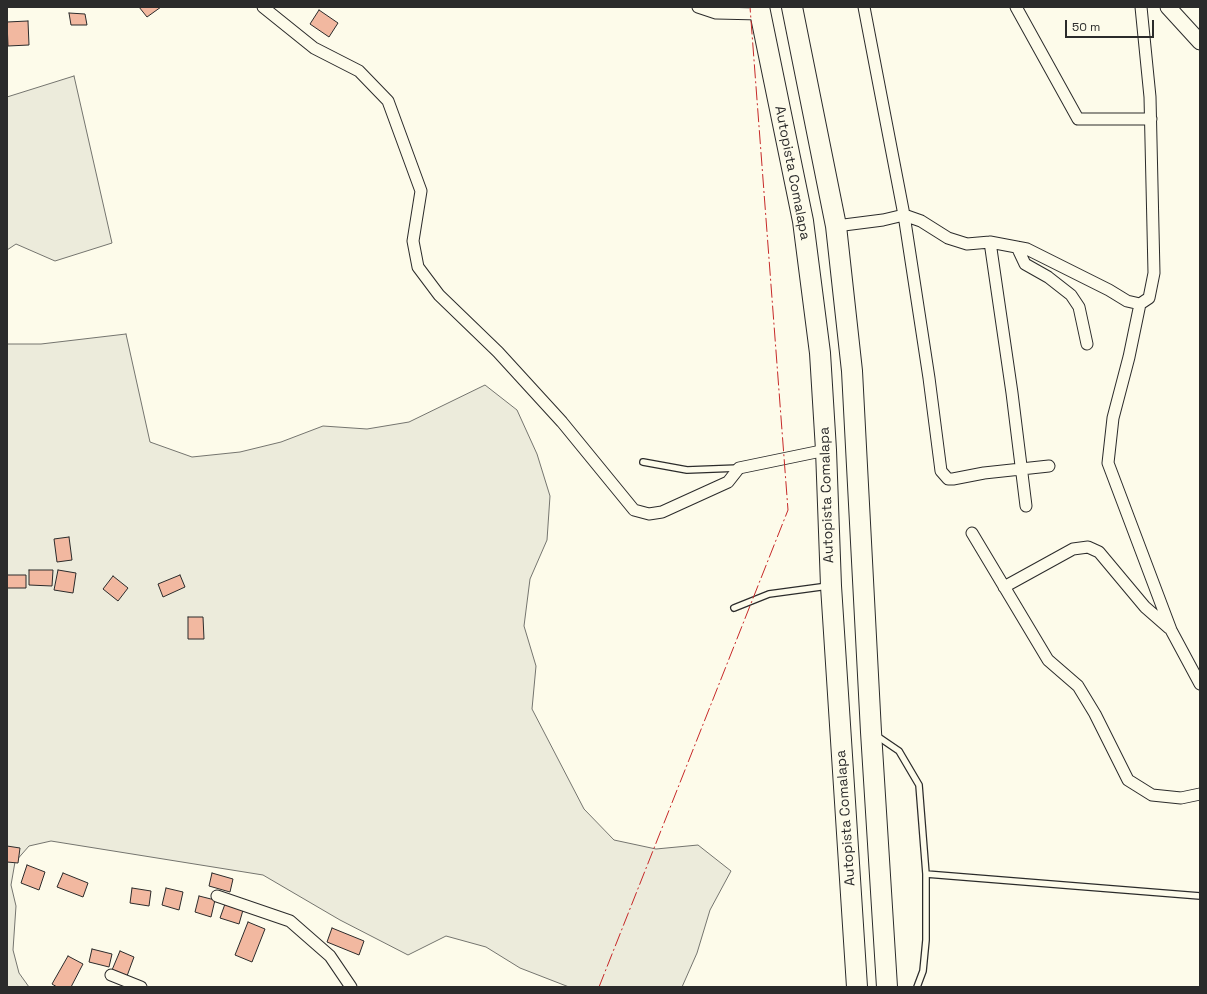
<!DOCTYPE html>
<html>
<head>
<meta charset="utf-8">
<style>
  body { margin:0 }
  #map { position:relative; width:1207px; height:994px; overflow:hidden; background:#fdfbea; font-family:"Space Grotesk",sans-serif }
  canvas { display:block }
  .frame { position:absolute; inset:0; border:8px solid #2b2b2b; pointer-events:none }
  .scale { position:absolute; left:1065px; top:20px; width:89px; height:18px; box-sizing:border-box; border:2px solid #2b2b2b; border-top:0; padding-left:5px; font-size:12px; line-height:14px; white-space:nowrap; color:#2b2b2b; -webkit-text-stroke:3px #fdfbea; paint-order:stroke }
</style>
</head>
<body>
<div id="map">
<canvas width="1207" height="994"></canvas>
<div class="frame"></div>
<div class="scale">50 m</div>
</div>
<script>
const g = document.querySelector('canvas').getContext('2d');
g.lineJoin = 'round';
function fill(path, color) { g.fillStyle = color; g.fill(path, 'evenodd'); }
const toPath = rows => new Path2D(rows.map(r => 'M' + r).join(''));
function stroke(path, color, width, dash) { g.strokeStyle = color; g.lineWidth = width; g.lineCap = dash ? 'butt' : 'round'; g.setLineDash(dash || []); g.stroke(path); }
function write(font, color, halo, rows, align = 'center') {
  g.font = font + ' "Space Grotesk",sans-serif'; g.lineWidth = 3; g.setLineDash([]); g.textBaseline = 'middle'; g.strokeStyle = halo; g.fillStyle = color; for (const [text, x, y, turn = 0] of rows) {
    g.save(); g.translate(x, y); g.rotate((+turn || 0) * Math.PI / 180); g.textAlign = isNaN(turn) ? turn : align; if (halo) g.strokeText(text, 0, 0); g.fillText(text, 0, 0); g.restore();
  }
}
const green = toPath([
  [74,76,112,243,55,261,16,244,7,250,7,97,74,76],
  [126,334,150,442,192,457,240,452,281,442,323,426,367,429,409,422,485,385,517,410,537,454,550,496,547,540,530,579,524,626,536,666,532,709,584,809,614,840,656,849,698,845,731,871,710,910,697,953,682,987,569,987,520,968,486,947,446,936,408,955,340,920,263,875,51,841,29,846,15,862,11,885,16,906,13,950,19,973,29,987,7,987,7,344,41,344,126,334]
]);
const building = toPath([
  [139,7,161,7,147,17,139,7],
  [319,10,338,23,329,37,310,24,319,10],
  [69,13,85,14,87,25,71,25,69,13],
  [28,21,29,45,8,46,7,22,28,21],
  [69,537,72,560,57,562,54,539,69,537],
  [29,570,53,570,52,586,29,585,29,570],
  [58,570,76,573,73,593,54,590,58,570],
  [7,575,26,575,26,588,7,588,7,575],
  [180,575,185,587,163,597,158,584,180,575],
  [113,576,128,588,118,601,103,589,113,576],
  [188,617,203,617,204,639,188,639,188,617],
  [7,846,20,848,18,863,7,862,7,846],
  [27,865,45,872,39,890,21,883,27,865],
  [63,873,88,883,83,897,57,887,63,873],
  [212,873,233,879,230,892,209,886,212,873],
  [132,888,151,891,149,906,130,903,132,888],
  [166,888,183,892,179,910,162,905,166,888],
  [199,896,215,900,211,917,195,912,199,896],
  [225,904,243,910,239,924,220,918,225,904],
  [248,922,265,929,252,962,235,955,248,922],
  [332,928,364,941,359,955,327,942,332,928],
  [92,949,112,954,109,967,89,962,92,949],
  [120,951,134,957,127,976,112,970,120,951],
  [68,956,83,964,71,987,57,987,52,984,68,956]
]);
const lane = toPath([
  [643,462,687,470,739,468],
  [734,608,769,594,828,586],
  [877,736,899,751,919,785,926,874,926,940,923,971,917,987],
  [926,874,1200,896]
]);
const street = toPath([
  [263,7,314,48,359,71,388,101,421,191,413,241,418,267,439,295,498,352,562,422,634,510,649,514,662,512,728,482,739,468,826,450],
  [698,7,716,13,760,14],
  [864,7,904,215,929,378,941,471,948,479,953,479,984,473,1049,466],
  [1016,7,1078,119,1151,119],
  [836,226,883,220,904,215,921,221,948,238,967,244,990,242,1027,249,1109,290,1127,301,1140,304,1149,298,1154,273,1150,97,1141,7],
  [990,242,1012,393,1026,506],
  [1017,247,1025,264,1048,277,1071,295,1079,307,1087,344],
  [1140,304,1129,357,1113,418,1108,463,1171,630,1200,684],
  [972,533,1048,660,1078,686,1095,714,1128,780,1152,795,1181,798,1200,794],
  [1004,587,1073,549,1088,547,1099,552,1145,607,1169,628],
  [217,896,290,921,330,956,351,987],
  [111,975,141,987]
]);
const secondary = toPath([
  [1168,7,1200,42]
]);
const highway = toPath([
  [759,7,803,221,820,353,826,450,831,586,857,987],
  [792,7,836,226,852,371,871,732,887,987]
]);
const power = toPath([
  [599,987,788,510,750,7]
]);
const streetNames = [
  ["Autopista Comalapa",792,173,79],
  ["Autopista Comalapa",827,495,-92],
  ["Autopista Comalapa",846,818,-94]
];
fill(green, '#ecebdb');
stroke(green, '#74746e', 1);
fill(building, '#f2b8a0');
stroke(building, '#2b2b2b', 1);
stroke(lane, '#2b2b2b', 8);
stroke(street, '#2b2b2b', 13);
stroke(secondary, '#2b2b2b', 17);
stroke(highway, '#2b2b2b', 22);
stroke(lane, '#fdfbea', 5.5);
stroke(street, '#fdfbea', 11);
stroke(secondary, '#fdfbea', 15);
stroke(highway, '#fdfbea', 20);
stroke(power, '#c62828', 1, [14, 3, 2, 3]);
write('14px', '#2b2b2b', '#fdfbea', streetNames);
</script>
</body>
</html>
